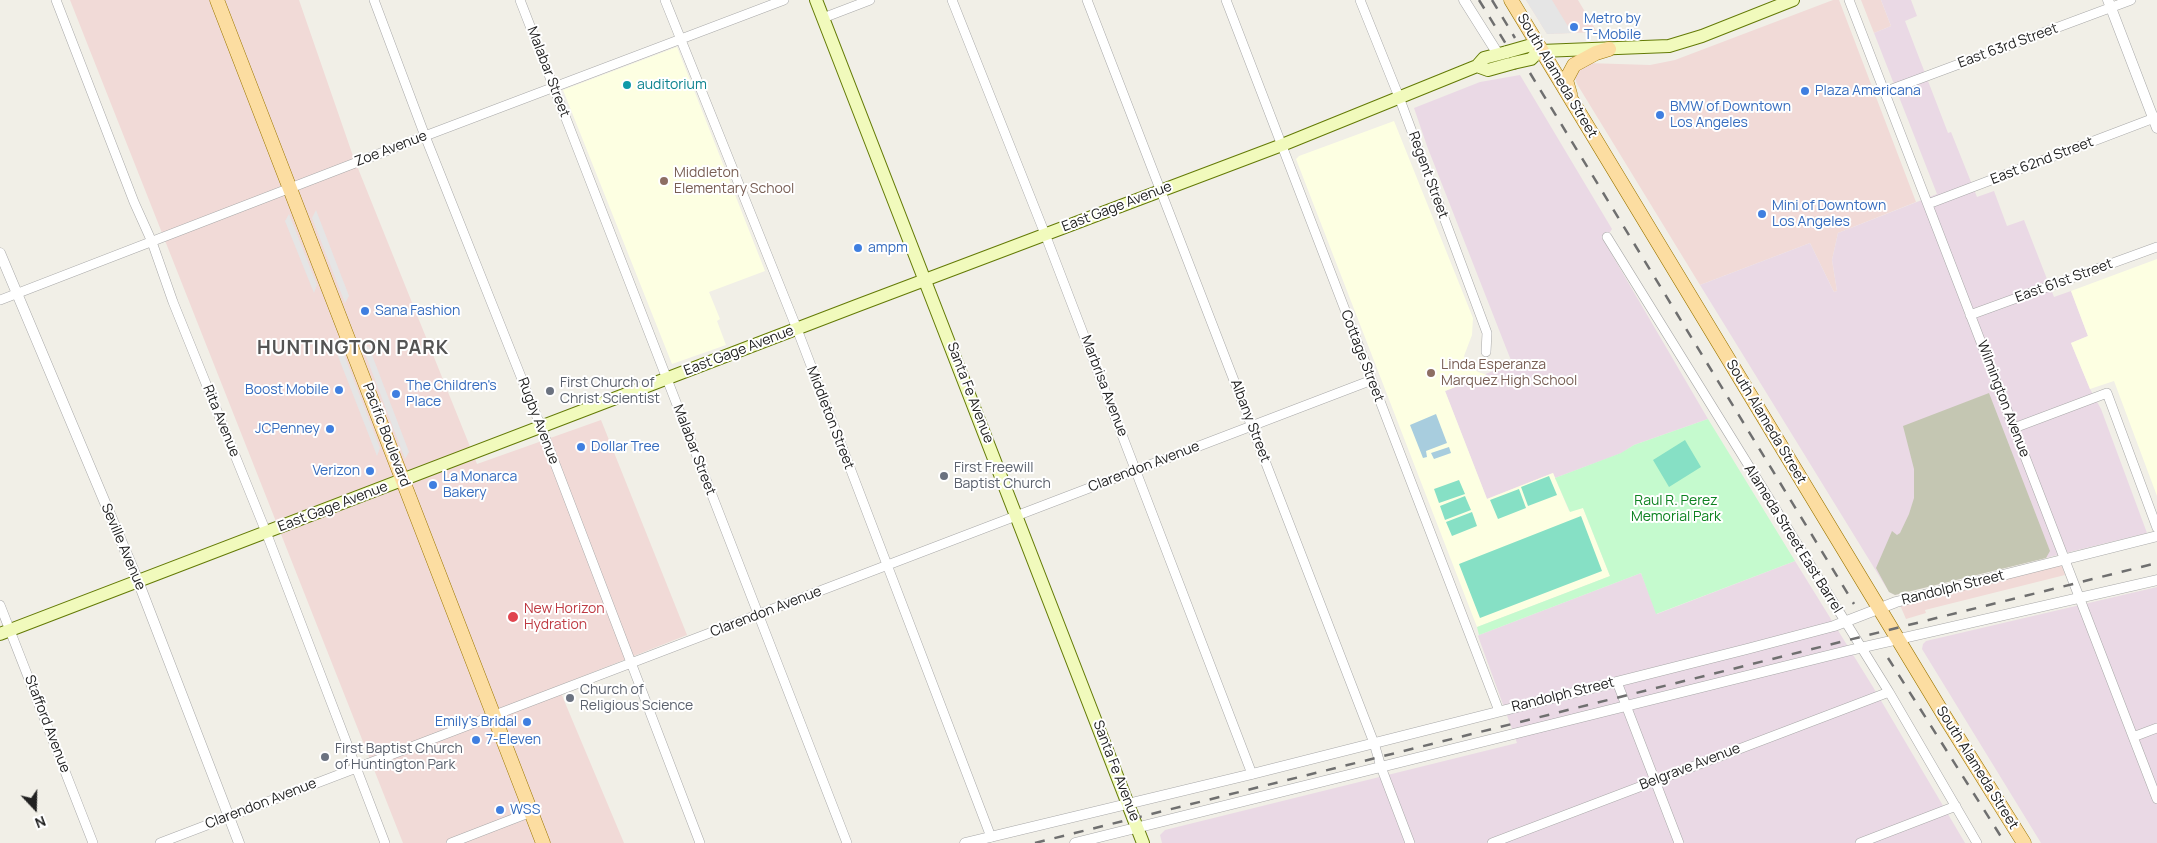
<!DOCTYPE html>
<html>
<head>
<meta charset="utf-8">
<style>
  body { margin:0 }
  #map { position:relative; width:2157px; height:843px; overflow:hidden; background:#f1efe7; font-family:Manrope,sans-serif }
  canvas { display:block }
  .north { position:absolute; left:10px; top:783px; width:50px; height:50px; -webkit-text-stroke:4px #fff; paint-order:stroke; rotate:159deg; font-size:14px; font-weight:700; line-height:20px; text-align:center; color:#212121 }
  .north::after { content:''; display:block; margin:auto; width:18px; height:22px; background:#212121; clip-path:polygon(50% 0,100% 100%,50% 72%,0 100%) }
</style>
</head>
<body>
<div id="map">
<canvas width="2157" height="843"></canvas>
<div class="north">N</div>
</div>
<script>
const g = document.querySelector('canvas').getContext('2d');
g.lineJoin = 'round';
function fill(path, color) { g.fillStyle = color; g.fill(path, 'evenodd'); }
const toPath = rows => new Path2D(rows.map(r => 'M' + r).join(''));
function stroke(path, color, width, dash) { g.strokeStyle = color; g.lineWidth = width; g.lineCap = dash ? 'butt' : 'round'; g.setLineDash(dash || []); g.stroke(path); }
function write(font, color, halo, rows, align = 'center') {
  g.font = font + ' Manrope,sans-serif'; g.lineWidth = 4; g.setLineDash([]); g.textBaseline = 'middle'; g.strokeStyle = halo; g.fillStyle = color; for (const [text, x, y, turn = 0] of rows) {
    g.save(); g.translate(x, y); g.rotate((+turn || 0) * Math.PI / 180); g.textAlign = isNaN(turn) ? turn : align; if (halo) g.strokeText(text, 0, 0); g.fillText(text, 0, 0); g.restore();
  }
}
const commercial = toPath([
  [70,0,299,0,353,156,477,464,601,420,687,635,558,686,624,843,403,843],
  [1526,0,1578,0,1597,32,1547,34],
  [1833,0,1839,0,1916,202,1838,233,1832,260,1837,291,1834,292,1810,243,1700,285,1577,84,1575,78,1577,71,1587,63,1650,65,1675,60],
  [1861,0,1881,0,1891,26,1874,33],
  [2062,565,2065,575,1925,610,1926,613,1906,619,1900,605]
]);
const industrial = toPath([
  [1881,0,1911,0,1917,16,1905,21,1948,133,1951,132,1977,197,1994,191,2007,226,2024,220,2054,297,2071,291,2088,336,2071,343,2090,389,2101,409,2147,533,1895,595,1889,592,1700,285,1810,243,1834,292,1837,291,1832,260,1838,233,1937,194,1874,33,1891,26],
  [1520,75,1612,229,1604,241,1708,419,1634,445,1622,453,1555,478,1553,473,1487,499,1445,391,1512,363,1427,146,1414,108,1480,82],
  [1795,561,1873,687,1965,843,1162,843,1160,835,1165,830,1517,743,1478,636,1479,635,1641,573,1657,614],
  [2157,587,2157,843,2041,843,1922,649,1923,644,1926,641]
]);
const education = toPath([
  [677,47,765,271,709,292,720,319,717,321,726,345,672,364,563,90],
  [1394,121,1473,318,1472,335,1464,356,1468,365,1478,372,1487,375,1445,391,1487,499,1553,473,1569,511,1583,508,1610,576,1477,627,1296,159,1299,156],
  [2157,259,2157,496,2114,381,2090,389,2071,343,2088,336,2071,291]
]);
const construction = toPath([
  [1989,393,2050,551,2046,558,1895,595,1889,592,1876,568,1892,531,1897,535,1900,533,1909,514,1914,498,1914,469,1903,426]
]);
const park = toPath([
  [1708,419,1795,561,1656,614,1641,573,1479,635,1477,627,1610,576,1583,508,1570,512,1555,478,1621,453,1634,445]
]);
const pitch = toPath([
  [1685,440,1701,467,1669,487,1653,460],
  [1549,476,1557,495,1528,506,1521,487],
  [1459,480,1465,494,1439,503,1434,489],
  [1519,489,1526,508,1498,519,1490,500],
  [1465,496,1471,510,1445,520,1440,506],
  [1472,512,1477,526,1452,536,1446,522],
  [1581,516,1602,571,1480,618,1459,564]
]);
const parking = toPath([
  [1526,0,1552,0,1572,33,1547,34],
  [316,210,349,296,345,303,312,218],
  [289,214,317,285,314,293,285,221],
  [340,344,380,448,377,456,336,351],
  [365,346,369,347,409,452,405,459,364,351]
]);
const water = toPath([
  [1436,414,1447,443,1426,451,1427,457,1423,458,1410,425],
  [1449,447,1451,453,1434,459,1431,453]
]);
const minor = toPath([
  [56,0,134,202,152,242,173,302,266,532,385,843],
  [374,0,425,136,541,427,700,843],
  [520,0,847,843],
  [665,0,797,329,991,837],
  [952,0,1045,234,1252,774],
  [1087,0,1374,743,1381,767,1410,843],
  [1226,0,1499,711],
  [1360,0,1399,97,1487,333,1486,352],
  [1849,0,2157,799],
  [823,18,870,0],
  [1884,92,2131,0],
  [1928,204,2157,117],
  [1607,237,1889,692,1977,843],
  [0,300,425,136,784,0],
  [1970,315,2157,247],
  [2014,428,2107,393,2157,528],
  [0,605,93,843],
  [1617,682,1679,843],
  [2133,737,2157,728],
  [160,843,1372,380],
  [451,843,531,812],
  [1492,843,1889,692],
  [1860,843,1956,806]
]);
const tertiary = toPath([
  [1464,0,1498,54],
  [2108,0,2157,128],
  [0,253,138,581,239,843],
  [965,843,1252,774,1747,649,1834,626,1896,602,2157,536],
  [1075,843,1851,650,2157,580]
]);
const secondary = toPath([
  [816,0,1143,843],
  [1535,49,1541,51,1669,46,1702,36,1793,0],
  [1477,66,1488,70,1513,63],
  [0,634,856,306,1282,145,1477,66,1484,58,1507,52]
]);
const primary = toPath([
  [217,0,543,843],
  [1511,0,1945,717,2024,843],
  [1570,94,1566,80,1574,65,1596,53,1609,49]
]);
const rail = toPath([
  [1479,0,1506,44],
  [1492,0,1515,38],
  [1530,73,1854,604],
  [1888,658,2005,843],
  [1035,843,2157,563]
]);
const secondaryBridge = toPath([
  [1507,52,1528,46],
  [1513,63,1531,59,1534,56]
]);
const markers = [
  [1574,27,5,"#3f7fe0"],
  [627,85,5,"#0f9aa8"],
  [1805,91,5,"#3f7fe0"],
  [1660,115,5,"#3f7fe0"],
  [664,181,5,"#8d6e63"],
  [1762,214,5,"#3f7fe0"],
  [858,248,5,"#3f7fe0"],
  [365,311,5,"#3f7fe0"],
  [1431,373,5,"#8d6e63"],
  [339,390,5,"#3f7fe0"],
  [550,391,5,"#6b7280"],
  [396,394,5,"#3f7fe0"],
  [330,429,5,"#3f7fe0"],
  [581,447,5,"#3f7fe0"],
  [370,471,5,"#3f7fe0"],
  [944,476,5,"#6b7280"],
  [433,485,5,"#3f7fe0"],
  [513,617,6,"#e0444e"],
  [570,698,5,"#6b7280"],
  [527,722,5,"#3f7fe0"],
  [476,740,5,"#3f7fe0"],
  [325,757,5,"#6b7280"],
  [500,810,5,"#3f7fe0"]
];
const shopNames = [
  ["Metro by",1584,19],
  ["T-Mobile",1584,35],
  ["Plaza Americana",1815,91],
  ["BMW of Downtown",1670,107],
  ["Los Angeles",1670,123],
  ["Mini of Downtown",1772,206],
  ["Los Angeles",1772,222],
  ["ampm",868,248],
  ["Sana Fashion",375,311],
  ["The Children's",406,386],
  ["Place",406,402],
  ["Boost Mobile",329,390,"right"],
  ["JCPenney",320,429,"right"],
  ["Dollar Tree",591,447],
  ["Verizon",360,471,"right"],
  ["La Monarca",443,477],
  ["Bakery",443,493],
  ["Emily's Bridal",517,722,"right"],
  ["7-Eleven",486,740],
  ["WSS",510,810]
];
const streetNames = [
  ["East 63rd Street",2008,46,-20],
  ["Malabar Street",548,72,69],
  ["South Alameda Street",1557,76,59],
  ["Zoe Avenue",391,149,-21],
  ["East 62nd Street",2042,161,-21],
  ["Regent Street",1428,175,70],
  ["East Gage Avenue",1117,207,-21],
  ["East 61st Street",2064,281,-20],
  ["East Gage Avenue",739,351,-21],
  ["Cottage Street",1362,356,69],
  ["Marbrisa Avenue",1104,386,69],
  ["Santa Fe Avenue",970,393,69],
  ["Wilmington Avenue",2003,399,69],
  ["Middleton Street",830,418,69],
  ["Rita Avenue",221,421,68],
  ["Rugby Avenue",538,421,69],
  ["Albany Street",1250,421,69],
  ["South Alameda Street",1766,422,59],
  ["Pacific Boulevard",386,435,69],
  ["Malabar Street",694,450,69],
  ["Clarendon Avenue",1144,467,-21],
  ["East Gage Avenue",333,507,-21],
  ["Alameda Street East Barrel",1793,539,58],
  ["Seville Avenue",123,547,67],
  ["Randolph Street",1953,588,-14],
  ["Clarendon Avenue",766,612,-21],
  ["Randolph Street",1563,695,-14],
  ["Stafford Avenue",47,724,69],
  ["Belgrave Avenue",1690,767,-21],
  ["South Alameda Street",1977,768,58],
  ["Santa Fe Avenue",1116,771,69],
  ["Clarendon Avenue",261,804,-21]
];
const cultureNames = [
  ["auditorium",637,85]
];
const educationNames = [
  ["Middleton",674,173],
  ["Elementary School",674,189],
  ["Linda Esperanza",1441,365],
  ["Marquez High School",1441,381]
];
const worshipNames = [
  ["First Church of",560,383],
  ["Christ Scientist",560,399],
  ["First Freewill",954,468],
  ["Baptist Church",954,484],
  ["Church of",580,690],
  ["Religious Science",580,706],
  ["First Baptist Church",335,749],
  ["of Huntington Park",335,765]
];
const parkNames = [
  ["Raul R. Perez",1676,501],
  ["Memorial Park",1676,517]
];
const healthNames = [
  ["New Horizon",524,609],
  ["Hydration",524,625]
];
const districtNames = [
  ["HUNTINGTON PARK",353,349]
];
fill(commercial, '#f1dad7');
fill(industrial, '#ead9e5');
fill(education, '#fdffe2');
fill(construction, '#c4c6b2');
fill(park, '#c5face');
fill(pitch, '#86e0c5');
fill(parking, '#e5e5e5');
fill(water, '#a8cdde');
stroke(minor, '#a8a8a8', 10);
stroke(tertiary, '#a8a8a8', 11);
stroke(secondary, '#637a05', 14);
stroke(primary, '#9d7700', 15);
stroke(minor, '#fff', 9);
stroke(tertiary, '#fff', 10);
stroke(secondary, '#f1fabc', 12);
stroke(primary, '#fcdda1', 14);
stroke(rail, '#6f6f6f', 2.5, [10, 10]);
stroke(secondaryBridge, '#637a05', 14, []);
stroke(secondaryBridge, '#f1fabc', 12);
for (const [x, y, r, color] of markers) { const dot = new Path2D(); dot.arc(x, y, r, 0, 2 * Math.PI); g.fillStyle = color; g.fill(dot); stroke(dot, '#fff', 2); }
write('14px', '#366cbe', '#fff', shopNames, 'left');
write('14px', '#212121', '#fff', streetNames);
write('14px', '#0d838f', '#fff', cultureNames, 'left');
write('14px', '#785e54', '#fff', educationNames, 'left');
write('14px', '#5b616d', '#fff', worshipNames, 'left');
write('14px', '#0c8220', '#fff', parkNames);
write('14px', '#be3a42', '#fff', healthNames, 'left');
g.letterSpacing = '1px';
write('bold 19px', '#545454', '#fff', districtNames);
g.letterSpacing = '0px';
</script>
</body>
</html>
